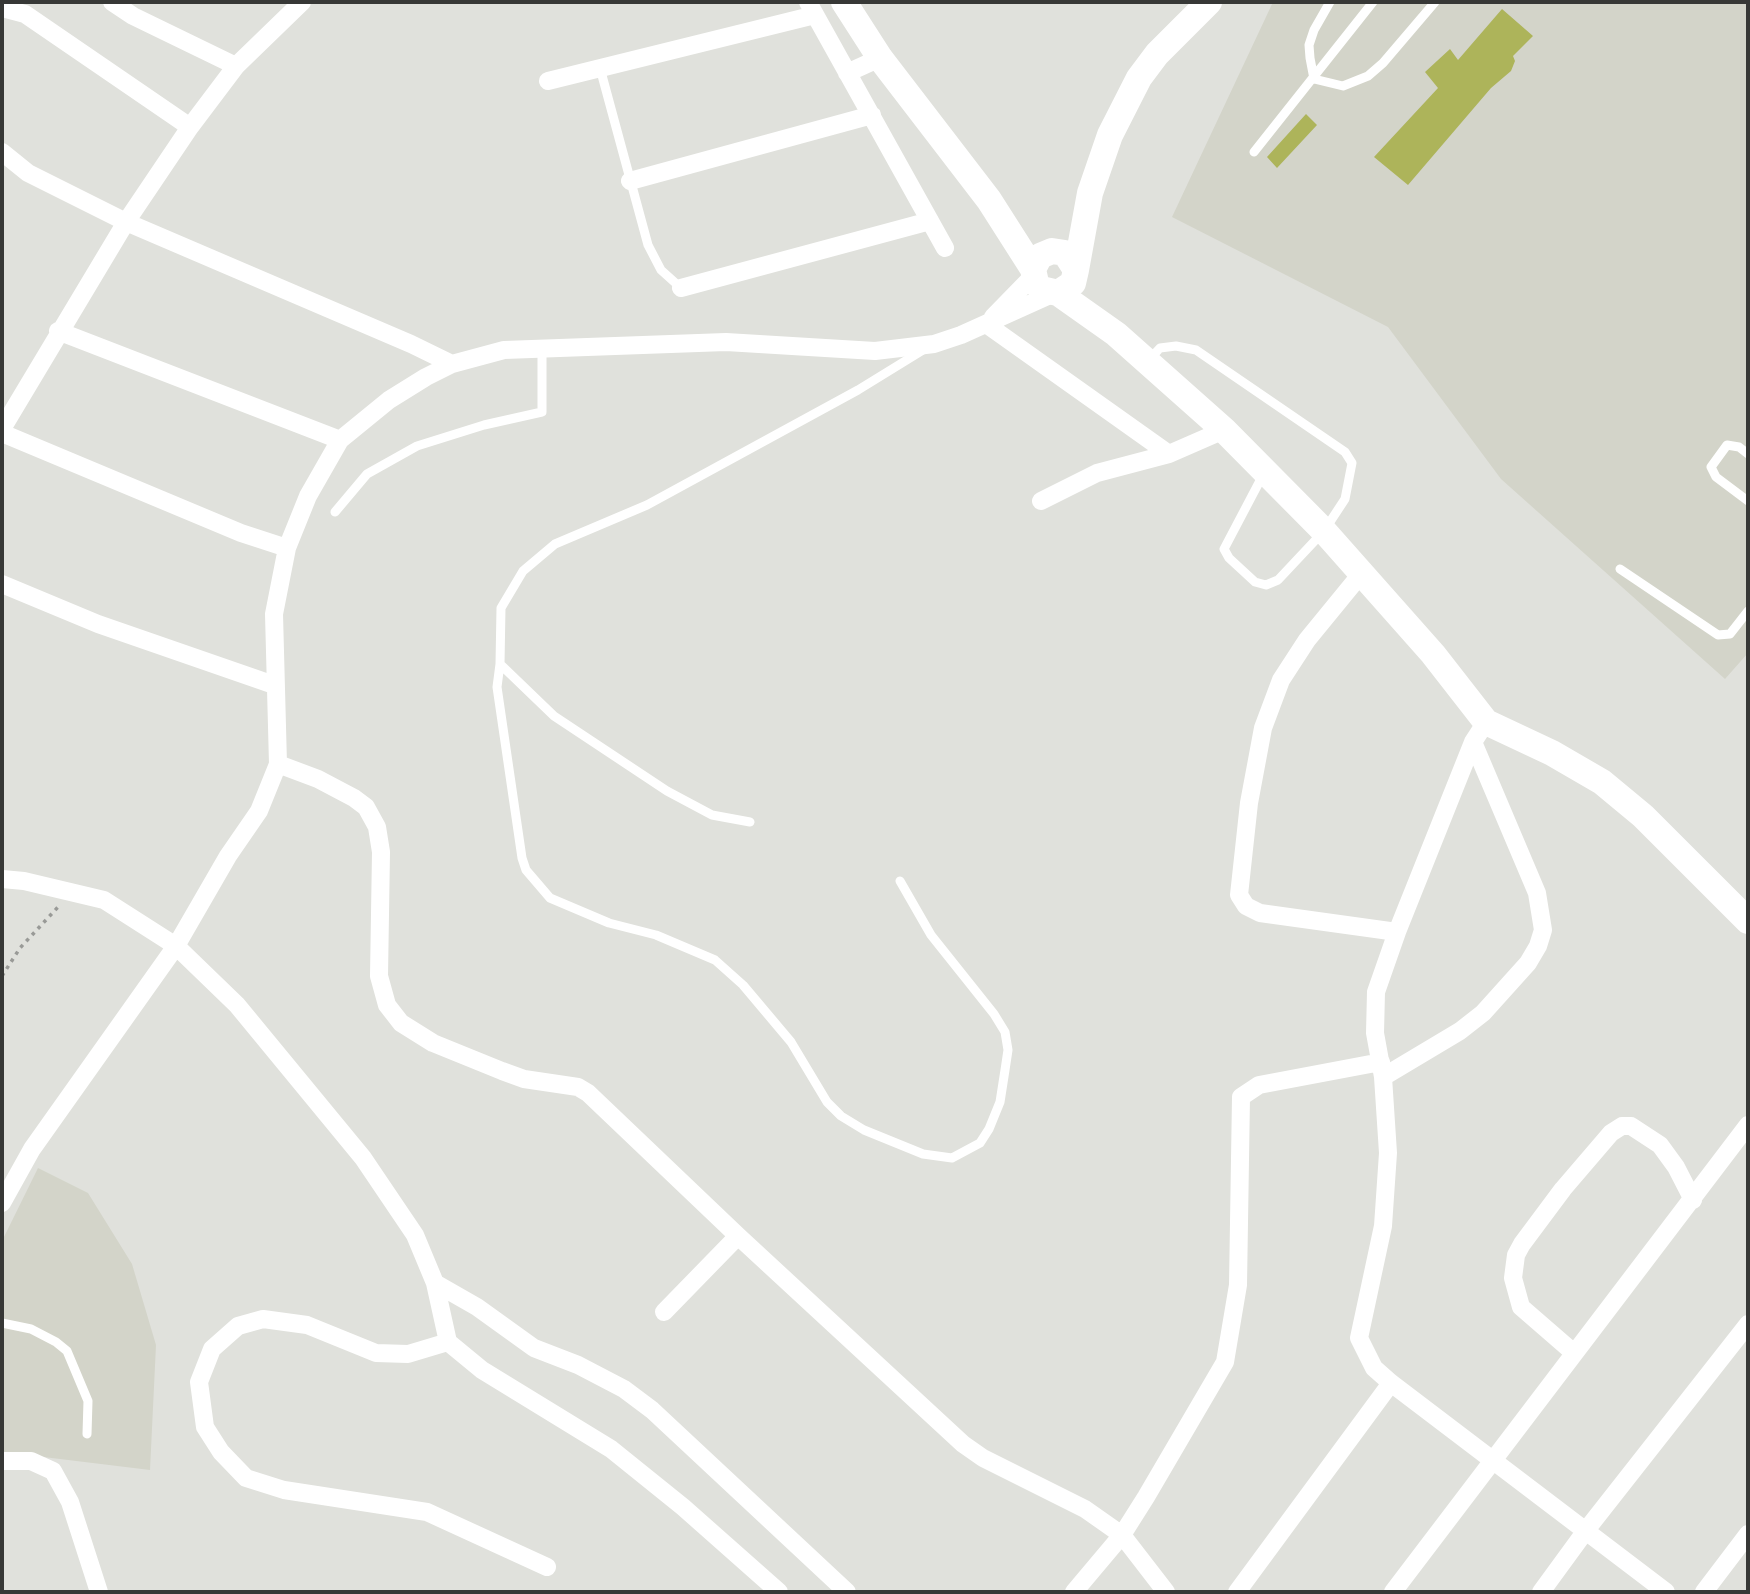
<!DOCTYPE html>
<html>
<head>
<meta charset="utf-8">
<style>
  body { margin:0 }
  #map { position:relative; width:1750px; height:1594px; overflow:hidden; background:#e0e1dc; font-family:Karla,sans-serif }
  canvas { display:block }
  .frame { position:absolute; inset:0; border:4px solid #373836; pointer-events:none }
</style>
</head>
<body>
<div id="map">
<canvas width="1750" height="1594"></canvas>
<div class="frame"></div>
</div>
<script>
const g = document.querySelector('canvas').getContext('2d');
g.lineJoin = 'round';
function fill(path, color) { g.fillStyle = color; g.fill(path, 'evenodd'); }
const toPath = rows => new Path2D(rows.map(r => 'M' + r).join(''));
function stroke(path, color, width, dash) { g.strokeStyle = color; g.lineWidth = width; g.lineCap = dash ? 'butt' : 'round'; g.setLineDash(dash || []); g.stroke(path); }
const built = toPath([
  [1273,2,1748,2,1748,653,1725,679,1501,479,1388,327,1172,217],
  [38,1168,88,1193,132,1264,156,1345,150,1470,19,1454,2,1457,2,1241]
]);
const building = toPath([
  [1502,9,1533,36,1513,56,1515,61,1511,71,1491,88,1408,185,1374,157,1438,88,1425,72,1450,49,1458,60],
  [1306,114,1317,125,1277,168,1267,157]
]);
const path = toPath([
  [2,976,20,948,58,907]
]);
const lane = toPath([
  [1330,2,1314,30,1309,45,1310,58,1314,79,1343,86,1368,76,1383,63,1435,2],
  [600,68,648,245,661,270,681,288],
  [1254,152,1373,2],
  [1148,361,1160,348,1176,346,1196,350,1345,452,1352,463,1345,499,1324,531,1278,580,1266,585,1255,582,1229,558,1224,549,1264,473],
  [1748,454,1739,447,1727,445,1711,467,1716,477,1748,501],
  [335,512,367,474,417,446,484,425,542,412,542,348],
  [1620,569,1718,635,1730,634,1748,611],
  [500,664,497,687,522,858,526,870,550,898,609,923,656,935,715,960,743,985,791,1042,827,1102,841,1116,864,1130,923,1154,952,1158,980,1143,989,1129,1000,1102,1005,1070,1008,1050,1005,1032,994,1014,931,935,900,881],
  [750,822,712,815,667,791,554,716,500,664,501,608,523,571,555,544,647,505,858,390,923,350],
  [2,1323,31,1329,56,1342,67,1351,88,1401,87,1434]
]);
const street = toPath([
  [112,2,133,16,236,66],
  [808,2,945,248],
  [2,8,25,14,190,127],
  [847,73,880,58],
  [548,81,815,15],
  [2,152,28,173,126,222,411,344,452,364],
  [630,181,872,115],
  [681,288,930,221],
  [993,317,1033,276],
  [986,324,1169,454],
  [58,331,340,440],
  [2,429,126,222,190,127,236,66,302,2],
  [2,433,241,533,287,548],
  [1041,501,1097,473,1169,454,1224,430],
  [1361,574,1307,640,1281,680,1263,728,1249,803,1239,895,1246,906,1260,913,1397,932],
  [2,584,98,624,274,685],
  [1486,722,1473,742,1397,932,1376,992,1375,1033,1383,1077,1388,1153,1383,1226,1359,1338,1374,1368,1391,1383,1666,1592],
  [278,764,318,779,354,798,366,807,377,827,381,852,379,976,387,1005,401,1023,433,1043,502,1071,524,1079,578,1087,588,1093,738,1236,963,1444,983,1458,1085,1509,1122,1535,1166,1592],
  [2,879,24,881,104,900,176,946,237,1005,363,1158,415,1235,435,1283,448,1342,408,1354,376,1353,307,1325,263,1319,238,1326,212,1349,199,1382,205,1427,221,1452,246,1478,284,1490,427,1512,547,1567],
  [1383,1077,1460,1031,1483,1013,1528,963,1538,946,1543,930,1537,893,1473,742],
  [2,1203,32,1149,176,946,228,856,259,811,278,764,274,614,287,548,308,496,340,440,389,400,426,377,452,364,504,350,726,342,875,351,934,344,961,335,1052,294],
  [435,1283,477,1307,534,1348,578,1365,624,1389,652,1410,847,1592],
  [664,1312,738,1236],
  [448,1342,482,1370,611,1449,683,1507,779,1592],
  [1574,1353,1521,1307,1513,1278,1516,1255,1522,1244,1563,1189,1611,1133,1622,1126,1631,1126,1660,1145,1676,1167,1693,1200],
  [2,1461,31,1461,53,1471,70,1502,99,1592],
  [1074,1592,1122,1535,1146,1497,1225,1362,1238,1285,1241,1097,1259,1085,1381,1062],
  [1237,1592,1391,1383],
  [1393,1592,1748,1125],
  [1541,1592,1587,1529,1748,1324],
  [1704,1592,1748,1534]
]);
const secondary = toPath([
  [844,2,880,58,989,200,1033,269],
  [1076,270,1090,193,1110,135,1139,78,1157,54,1209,2],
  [1058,293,1073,283,1076,270,1065,253,1052,251,1040,256,1033,269,1036,283,1041,289,1058,293,1116,334,1224,430,1324,531,1433,654,1486,722,1552,753,1602,782,1643,816,1748,921]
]);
fill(built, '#d3d4c9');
fill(building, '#adb45a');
stroke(path, '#999a97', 3.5, [3.5, 5]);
stroke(lane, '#fff', 9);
stroke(street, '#fff', 18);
stroke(secondary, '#fff', 26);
</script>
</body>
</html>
